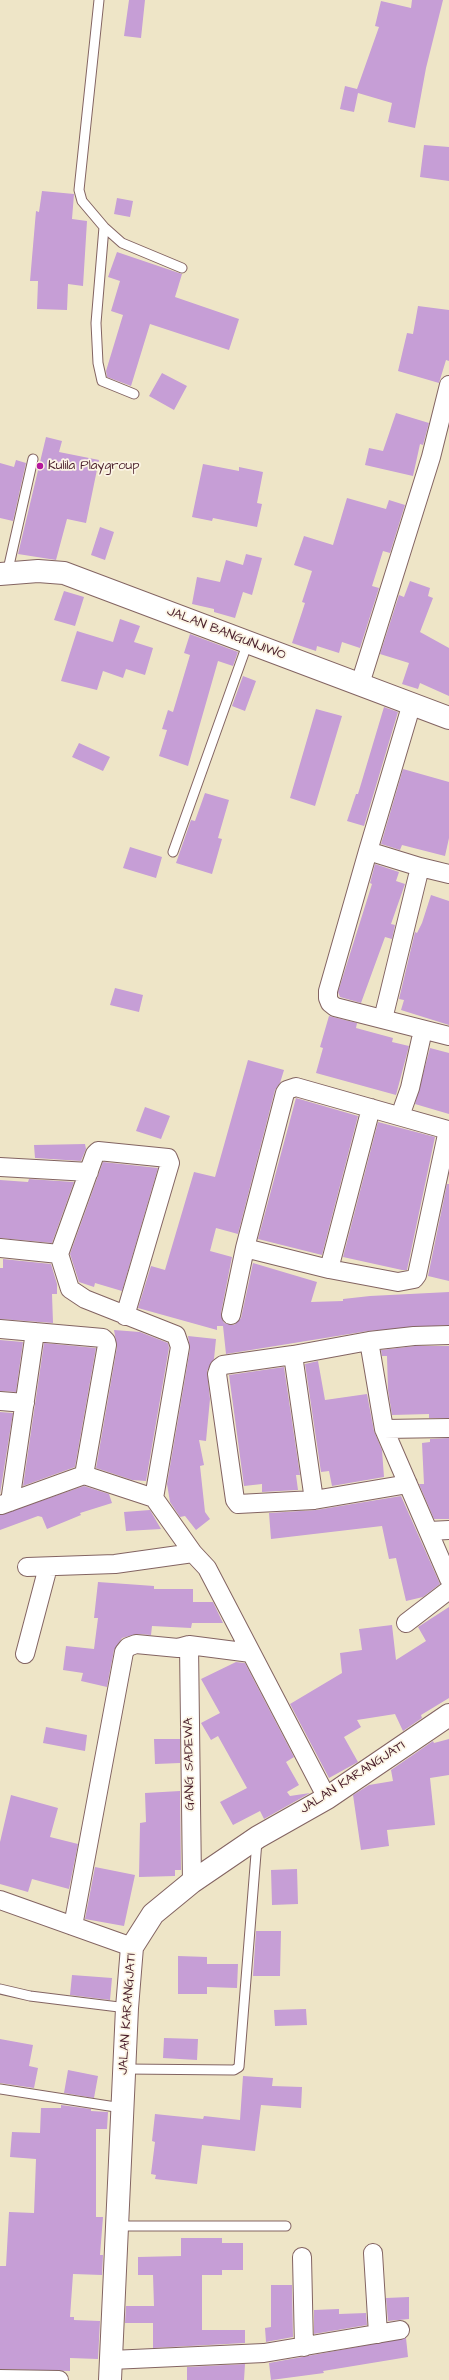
<!DOCTYPE html>
<html>
<head>
<meta charset="utf-8">
<style>
  body { margin:0 }
  canvas { display:block; background:#eee5c7 }
</style>
</head>
<body>
<canvas width="449" height="2380"></canvas>
<script>
const g = document.querySelector('canvas').getContext('2d');
g.lineJoin = 'round';
function fill(path, color) { g.fillStyle = color; g.fill(path, 'evenodd'); }
const toPath = rows => new Path2D(rows.map(r => 'M' + r).join(''));
function stroke(path, color, width, dash) { g.strokeStyle = color; g.lineWidth = width; g.lineCap = dash ? 'butt' : 'round'; g.setLineDash(dash || []); g.stroke(path); }
function write(font, color, halo, rows, align = 'center') {
  g.font = font + ' "Architects Daughter",sans-serif'; g.lineWidth = 3.5; g.setLineDash([]); g.textBaseline = 'middle'; g.strokeStyle = halo; g.fillStyle = color; for (const [text, x, y, turn = 0] of rows) {
    g.save(); g.translate(x, y); g.rotate((+turn || 0) * Math.PI / 180); g.textAlign = isNaN(turn) ? turn : align; if (halo) g.strokeText(text, 0, 0); g.fillText(text, 0, 0); g.restore();
  }
}
const building = toPath([
  [129,0,145,0,141,38,124,36],
  [412,0,443,0,426,68,415,128,388,122,392,103,358,93,354,112,340,109,345,86,357,89,379,27,375,26,381,1,411,8],
  [424,145,449,147,449,181,420,177],
  [42,191,74,194,72,219,87,221,83,286,68,284,67,310,37,309,38,281,30,281,36,211,39,212],
  [117,198,133,201,130,217,114,214],
  [117,252,182,274,175,297,239,319,229,350,150,324,131,386,107,377,106,371,123,315,111,311,120,281,108,277],
  [418,306,449,310,449,361,446,360,439,383,398,371,407,333,413,334],
  [162,373,187,386,174,410,149,396],
  [396,413,429,423,423,445,420,444,413,476,365,465,369,448,383,451],
  [46,437,62,441,59,452,99,460,86,523,67,519,56,560,18,554],
  [16,460,26,463,13,521,0,518,0,463,14,467],
  [203,464,239,471,239,467,263,472,257,503,262,504,257,527,213,518,212,521,192,517],
  [347,498,386,509,389,500,405,505,390,553,383,551,372,586,379,588,360,648,342,642,339,653,317,646,316,651,292,643,305,603,302,602,312,571,294,565,304,536,333,545],
  [100,527,114,532,105,560,91,555],
  [246,554,262,558,252,595,243,592,235,618,214,612,214,609,192,604,197,577,220,582,226,560,243,565],
  [410,581,430,588,428,596,433,598,420,632,449,648,449,696,420,683,418,689,402,684,409,663,380,654,399,595,404,597],
  [64,591,84,597,75,626,54,620],
  [120,619,140,626,134,642,153,648,145,675,126,669,123,678,103,671,97,690,61,681,77,631,113,642],
  [190,634,238,652,233,666,218,661,188,766,159,756,167,730,162,729,168,710,173,712,190,655,184,653],
  [243,676,256,681,245,711,232,706],
  [384,707,398,712,364,826,347,821,356,794,358,794],
  [316,709,342,716,315,806,290,798],
  [79,743,110,757,103,771,72,757],
  [403,769,449,782,449,838,445,856,402,845,400,850,381,844],
  [205,793,229,800,218,838,222,839,212,874,176,863,191,820,195,821],
  [130,847,162,857,156,878,123,868],
  [375,864,399,872,396,881,405,884,391,924,395,925,392,939,385,937,361,1003,340,997,338,992,372,884,370,883],
  [431,895,449,901,449,1025,401,1010,404,1000,399,999,415,932,417,933,422,923],
  [115,988,143,995,139,1012,110,1005],
  [329,1016,357,1023,356,1028,393,1038,392,1042,409,1046,396,1095,316,1073,323,1048,320,1047],
  [430,1048,449,1053,449,1114,415,1104],
  [248,1060,284,1070,280,1083,275,1090,238,1234,216,1228,210,1251,232,1257,221,1313,224,1323,234,1325,241,1318,253,1263,317,1282,311,1302,343,1301,343,1299,370,1296,449,1292,449,1325,368,1331,226,1354,223,1326,217,1326,217,1330,138,1308,151,1266,165,1270,194,1172,215,1177],
  [296,1098,358,1116,322,1255,258,1239],
  [145,1107,170,1116,161,1139,136,1131],
  [378,1122,435,1137,407,1270,402,1270,343,1257],
  [85,1144,86,1149,81,1161,35,1158,34,1145],
  [103,1162,158,1168,122,1291,95,1283,94,1287,79,1282,70,1254],
  [29,1179,74,1182,52,1243,0,1238,0,1180,28,1182],
  [447,1184,449,1184,449,1281,428,1276],
  [3,1259,51,1264,57,1284,57,1294,52,1294,53,1323,0,1319,0,1268,3,1268],
  [114,1330,140,1332,168,1343,169,1348,146,1481,132,1480,96,1468,117,1347],
  [188,1336,216,1339,214,1359,207,1371,210,1399,206,1441,199,1440,204,1465,200,1466,205,1512,210,1519,196,1530,185,1516,180,1517,170,1502,167,1484,190,1349],
  [0,1340,23,1342,16,1392,0,1391],
  [44,1343,96,1348,75,1467,23,1486],
  [415,1346,449,1346,449,1418,429,1418,429,1414,392,1415,388,1390,387,1356,382,1356,381,1350],
  [318,1361,325,1400,367,1394,374,1431,382,1450,384,1477,332,1486,329,1471,321,1472,305,1364],
  [284,1367,300,1475,296,1475,298,1490,262,1492,262,1484,244,1486,229,1375],
  [0,1412,13,1413,0,1494],
  [449,1438,449,1519,434,1519,419,1484,424,1484,422,1443,430,1442,430,1439],
  [84,1486,109,1494,112,1503,80,1513,81,1515,47,1529,42,1517,38,1516,0,1530,0,1515],
  [401,1496,440,1584,423,1597,406,1601,396,1558,389,1559,382,1526,271,1539,269,1513,316,1510],
  [150,1510,161,1529,126,1531,124,1512],
  [98,1582,154,1586,154,1589,193,1589,193,1602,213,1602,223,1623,192,1623,191,1628,152,1626,151,1635,137,1634,122,1638,114,1650,107,1687,81,1681,83,1673,63,1670,66,1646,94,1649,98,1618,94,1618],
  [449,1607,449,1698,421,1715,422,1718,403,1731,395,1714,357,1720,361,1727,344,1737,358,1762,329,1778,290,1704,342,1673,340,1653,362,1650,359,1629,392,1625,396,1660,426,1641,418,1627],
  [236,1662,245,1663,294,1757,286,1762,299,1785,287,1792,290,1796,310,1793,264,1819,260,1811,233,1825,220,1802,247,1788,218,1736,211,1740,201,1723,220,1713,201,1679],
  [46,1727,87,1735,85,1751,43,1743],
  [154,1739,180,1739,180,1763,155,1764],
  [449,1739,449,1775,430,1778,435,1825,387,1830,389,1846,361,1850,353,1795,369,1785,393,1781,391,1770,433,1741,434,1743],
  [180,1791,181,1870,175,1870,175,1876,139,1877,140,1823,146,1822,145,1793],
  [11,1795,58,1808,50,1837,78,1844,69,1889,32,1879,28,1892,0,1884,0,1842],
  [95,1867,135,1875,124,1926,85,1919],
  [297,1869,298,1904,272,1905,271,1870],
  [256,1931,281,1931,280,1976,253,1976],
  [178,1956,207,1957,207,1964,238,1964,237,1988,207,1987,207,1994,178,1994],
  [72,1975,112,1978,110,2000,70,1995],
  [306,2009,307,2025,275,2026,274,2010],
  [164,2038,198,2039,197,2060,163,2058],
  [0,2039,33,2045,29,2066,38,2068,34,2088,0,2083],
  [68,2070,98,2076,94,2098,64,2093],
  [243,2076,273,2078,272,2086,302,2087,301,2108,261,2105,255,2151,202,2145,197,2184,155,2179,156,2175,151,2174,155,2142,152,2141,155,2114,203,2119,204,2116,240,2120],
  [61,2105,91,2109,91,2111,108,2112,107,2129,96,2129,96,2217,103,2217,100,2255,103,2255,102,2275,73,2274,70,2317,74,2317,74,2320,100,2321,98,2359,70,2358,70,2371,0,2369,0,2266,6,2266,9,2212,34,2213,36,2159,10,2157,12,2132,40,2133,41,2108,61,2108],
  [181,2238,222,2238,222,2243,243,2243,243,2270,222,2270,222,2275,202,2275,202,2330,245,2330,245,2343,153,2348,153,2323,125,2323,126,2306,154,2306,153,2275,138,2275,138,2257,181,2256],
  [271,2285,292,2285,293,2337,266,2342,265,2328,271,2327],
  [409,2297,409,2319,388,2321,386,2298],
  [339,2309,339,2314,366,2313,367,2325,314,2334,314,2310],
  [406,2338,408,2357,323,2371,324,2373,271,2380,269,2363],
  [245,2364,244,2380,187,2380,187,2367]
]);
const lane = toPath([
  [99,0,79,190,82,201,104,227,122,243,182,268],
  [104,227,96,323,98,363,102,381,134,394],
  [7,574,33,459],
  [173,852,248,642],
  [0,1989,30,1996,127,2008],
  [125,2069,234,2070,239,2067,257,1841],
  [0,2089,122,2108],
  [117,2226,286,2226]
]);
const street = toPath([
  [360,684,431,457,449,385],
  [412,703,368,851,328,991,328,998,330,1003,335,1007,449,1036],
  [368,851,420,867],
  [383,1019,420,867,449,874],
  [400,1116,410,1088,423,1030],
  [0,1167,89,1172],
  [0,1248,59,1254,70,1289,85,1299,176,1335,180,1347,154,1498,193,1553,207,1568,327,1798],
  [59,1254,95,1154,98,1151,168,1158,170,1163,125,1316],
  [329,1269,371,1108],
  [231,1315,245,1248,285,1093,287,1090,296,1087,448,1130,417,1275,414,1279,398,1282,329,1269,245,1248],
  [0,1329,103,1338,106,1341,107,1345,84,1475],
  [369,1341,384,1429,449,1579],
  [293,1355,314,1500],
  [0,1401,25,1403],
  [384,1429,449,1428],
  [408,1484,314,1500,238,1504,235,1500,217,1374,219,1368,223,1365,293,1355,369,1341,414,1336,449,1335],
  [10,1502,35,1332],
  [1,1505,84,1475,154,1498],
  [429,1531,449,1530],
  [27,1567,115,1564,193,1553],
  [406,1623,449,1590],
  [189,1645,192,1882],
  [25,1654,48,1567],
  [0,1900,132,1947],
  [73,1926,124,1652,128,1647,136,1644,178,1648,189,1645,251,1653],
  [373,2253,378,2334],
  [302,2257,304,2347],
  [111,2360,264,2353,400,2330],
  [0,2379,59,2380]
]);
const secondary = toPath([
  [0,574,38,571,64,573,449,718],
  [110,2380,127,2008,132,1947,153,1914,192,1882,258,1837,327,1798,449,1715]
]);
const markers = [
  [40,466,4,"#b5179e"]
];
const poiNames = [
  ["Kulila Playgroup",48,466]
];
const streetNames = [
  ["JALAN BANGUNJIWO",226,634,21],
  ["GANG SADEWA",190,1764,-91],
  ["JALAN KARANGJATI",353,1778,-33],
  ["JALAN KARANGJATI",128,2014,-86]
];
fill(building, '#c69ed6');
stroke(lane, '#836462', 11);
stroke(street, '#836462', 20);
stroke(secondary, '#836462', 24);
stroke(lane, '#fff', 9);
stroke(street, '#fff', 18);
stroke(secondary, '#fff', 22);
for (const [x, y, r, color] of markers) { const dot = new Path2D(); dot.arc(x, y, r, 0, 2 * Math.PI); g.fillStyle = color; g.fill(dot); stroke(dot, '#fcf5e5', 1.5); }
write('13px', '#4a1f2b', '#fcf5e5', poiNames, 'left');
write('13px', '#4a1f2b', '#fcf5e5', streetNames);
</script>
</body>
</html>
